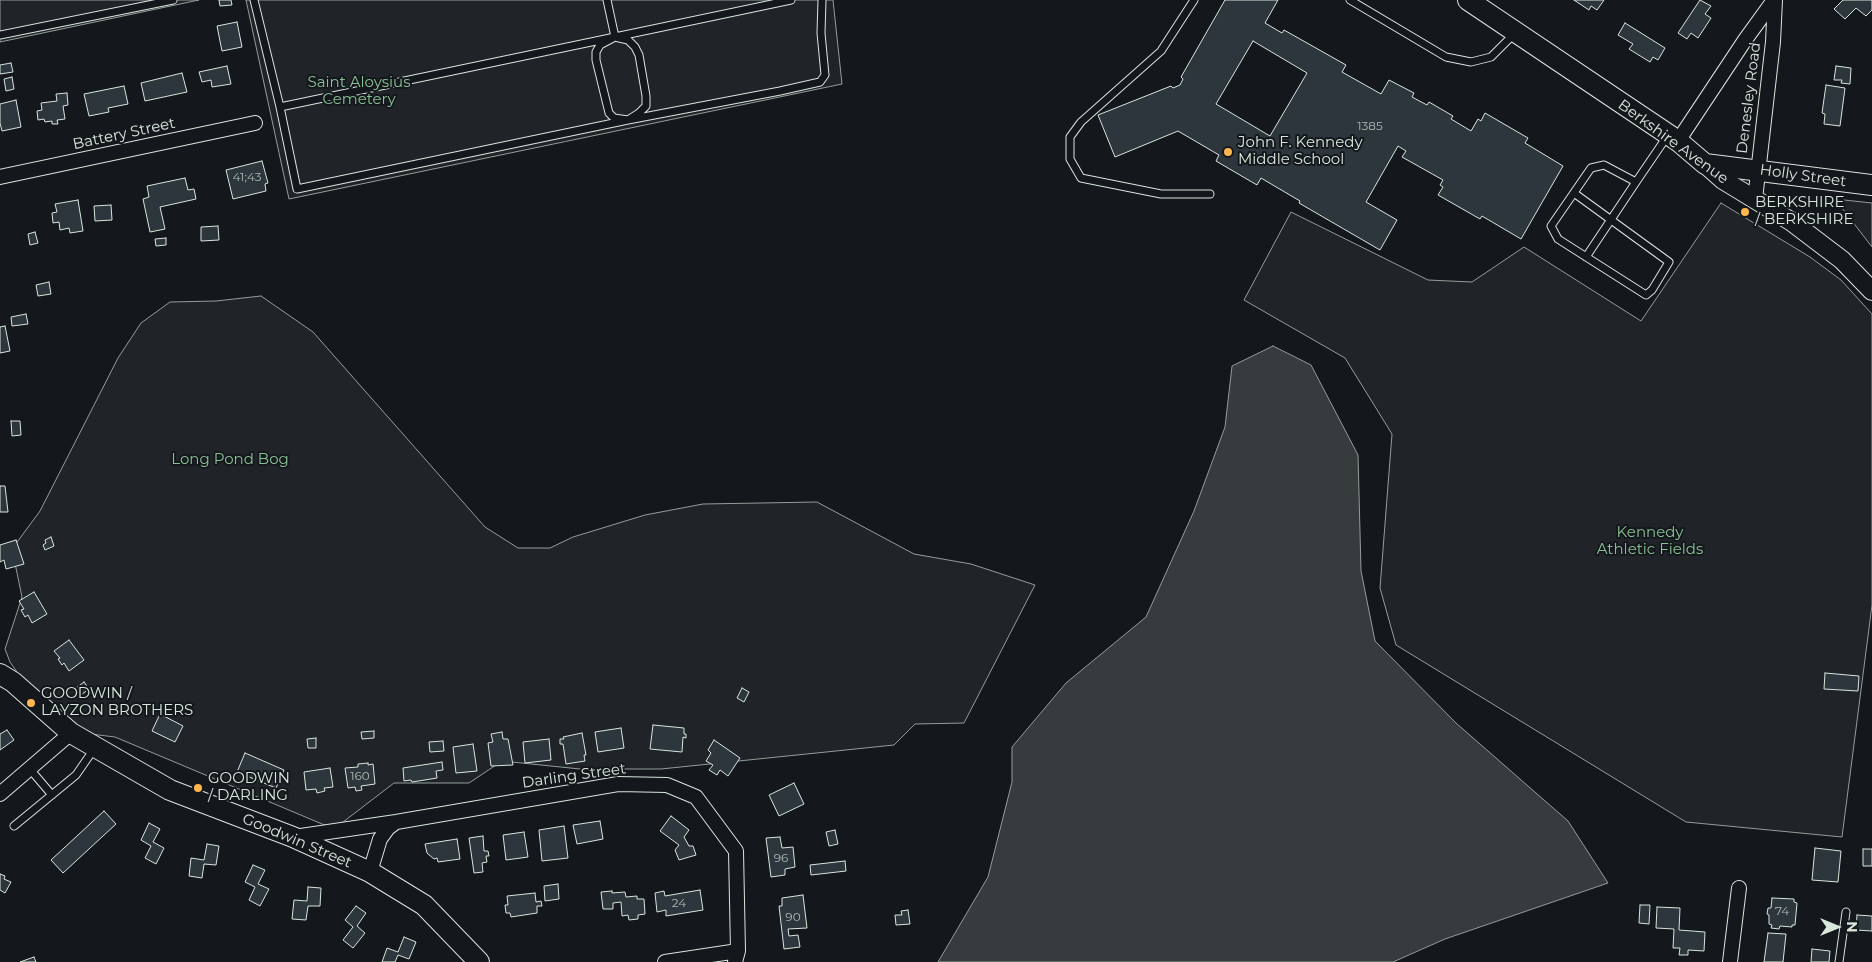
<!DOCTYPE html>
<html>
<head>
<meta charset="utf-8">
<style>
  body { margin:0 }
  #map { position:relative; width:1872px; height:962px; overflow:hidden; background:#14181c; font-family:Montserrat,sans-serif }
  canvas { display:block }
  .north { position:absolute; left:1812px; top:902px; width:50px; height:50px; -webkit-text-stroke:4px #14181c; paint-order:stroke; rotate:90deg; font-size:14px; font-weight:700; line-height:20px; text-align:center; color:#d8e6dc }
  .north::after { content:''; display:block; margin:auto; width:18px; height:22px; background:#d8e6dc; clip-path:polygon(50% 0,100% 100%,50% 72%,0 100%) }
</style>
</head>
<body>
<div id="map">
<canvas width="1872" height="962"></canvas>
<div class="north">N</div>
</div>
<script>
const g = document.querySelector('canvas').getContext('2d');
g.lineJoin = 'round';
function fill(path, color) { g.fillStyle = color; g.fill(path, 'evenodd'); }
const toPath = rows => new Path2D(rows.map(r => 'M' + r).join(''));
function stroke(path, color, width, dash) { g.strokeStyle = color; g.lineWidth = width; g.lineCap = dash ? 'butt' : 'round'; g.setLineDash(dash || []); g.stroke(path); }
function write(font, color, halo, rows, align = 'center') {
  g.font = font + ' Montserrat,sans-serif'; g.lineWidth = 4; g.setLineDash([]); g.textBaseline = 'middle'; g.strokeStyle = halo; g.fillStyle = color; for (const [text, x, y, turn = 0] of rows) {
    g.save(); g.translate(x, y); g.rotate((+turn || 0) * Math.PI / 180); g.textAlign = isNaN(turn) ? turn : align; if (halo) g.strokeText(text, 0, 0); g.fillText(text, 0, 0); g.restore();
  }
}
const green = toPath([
  [0,0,199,0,0,42,0,0],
  [246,0,833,0,842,84,289,199,246,0],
  [1835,199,1872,203,1872,247,1835,199],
  [1721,203,1810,257,1841,280,1872,314,1872,605,1842,837,1686,822,1396,645,1380,588,1392,434,1345,358,1244,300,1291,212,1428,280,1472,282,1524,247,1641,321,1721,203],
  [261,296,313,332,485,527,518,548,550,548,573,537,645,515,703,504,817,502,914,554,971,564,1035,585,964,723,915,724,894,745,661,769,580,769,502,761,469,783,394,783,334,829,115,737,66,731,26,685,10,662,5,649,22,597,12,549,40,511,118,358,141,323,170,302,216,301,261,296]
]);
const water = toPath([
  [1273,346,1311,365,1358,455,1361,571,1375,641,1456,723,1568,821,1608,883,1445,939,1393,962,938,962,988,877,1012,782,1012,747,1066,683,1146,617,1194,511,1225,427,1232,366,1273,346]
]);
const building = toPath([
  [219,0,231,0,232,5,220,6,219,0],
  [1225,0,1278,0,1265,23,1282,33,1284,30,1346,65,1342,72,1381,94,1389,80,1414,93,1412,97,1427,105,1429,102,1453,116,1451,119,1471,131,1478,119,1481,121,1485,113,1528,138,1525,143,1563,166,1521,239,1482,216,1480,219,1438,195,1443,187,1440,185,1443,180,1402,157,1406,151,1398,146,1366,202,1397,220,1380,250,1299,203,1300,201,1261,178,1257,185,1216,161,1219,155,1178,131,1115,157,1098,115,1171,86,1173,88,1180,85,1183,79,1181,77,1225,0],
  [1253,41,1307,73,1270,136,1216,104,1253,41],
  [1574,0,1604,0,1597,10,1591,6,1589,10,1574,0],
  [1700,0,1711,6,1705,14,1711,18,1698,38,1691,33,1687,39,1678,33,1700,0],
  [1843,0,1872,0,1872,10,1866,16,1856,8,1845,19,1834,9,1843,0],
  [237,22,242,47,222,51,217,26,237,22],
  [1625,23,1665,48,1658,60,1653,57,1650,62,1629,49,1633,44,1618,35,1625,23],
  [11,63,13,72,0,74,0,65,11,63],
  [227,66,231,84,212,87,211,80,202,82,199,72,227,66],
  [1836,66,1851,68,1850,84,1841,83,1842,80,1834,80,1836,66],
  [182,73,187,92,145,101,141,83,182,73],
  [12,77,14,89,6,91,4,79,12,77],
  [1826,85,1845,88,1840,126,1824,124,1825,114,1822,113,1826,85],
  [124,86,128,104,108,108,109,112,89,116,84,94,124,86],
  [67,93,68,105,63,106,65,119,57,120,58,124,52,124,52,121,45,122,44,119,38,120,37,111,42,110,41,103,57,101,56,94,67,93],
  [16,100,21,127,2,131,0,123,0,104,16,100],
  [262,161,268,183,265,184,266,191,233,199,226,170,262,161],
  [185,178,188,190,194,189,196,199,160,207,165,229,150,232,143,199,149,197,147,186,185,178],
  [78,200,83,231,70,233,69,228,60,230,59,222,53,223,52,213,57,212,55,204,78,200],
  [111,205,112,220,95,221,94,206,111,205],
  [218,226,219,240,201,241,201,227,218,226],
  [35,232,38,243,30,245,28,234,35,232],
  [166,238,166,245,156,246,155,239,166,238],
  [49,282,51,294,38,296,36,285,49,282],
  [26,314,28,324,12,326,11,317,26,314],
  [5,326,10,351,0,353,0,327,5,326],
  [11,421,20,421,21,435,12,436,11,421],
  [0,486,5,486,8,512,0,512,0,486],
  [51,537,54,546,45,550,43,545,46,543,45,540,51,537],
  [16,540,24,564,6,569,4,560,0,562,0,545,16,540],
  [34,592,47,614,32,623,28,615,25,617,21,610,24,609,19,601,34,592],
  [69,640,84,660,69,671,64,663,62,665,58,659,60,658,54,651,69,640],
  [1825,673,1859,676,1858,691,1824,689,1825,673],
  [84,682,89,689,81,695,76,688,84,682],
  [742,688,749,692,744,702,737,698,742,688],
  [160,714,183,726,175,742,152,731,160,714],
  [653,725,684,728,684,734,686,734,686,738,683,737,682,752,650,749,653,725],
  [621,728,624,748,598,752,595,732,621,728],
  [7,730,14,740,0,750,0,734,7,730],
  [374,731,374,738,362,739,361,732,374,731],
  [502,732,503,739,508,739,513,765,491,766,488,743,493,742,491,734,502,732],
  [582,733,586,755,584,755,585,761,566,764,563,744,560,744,560,739,564,739,563,737,582,733],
  [316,738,316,748,308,748,307,739,316,738],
  [549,739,551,760,525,763,523,742,549,739],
  [714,740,740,758,728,776,720,770,717,775,709,770,713,765,706,761,711,753,708,750,714,740],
  [443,741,444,751,430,752,429,742,443,741],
  [473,744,477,771,456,773,453,747,473,744],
  [245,753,284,770,276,788,237,772,245,753],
  [442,762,443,770,436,771,437,778,412,782,411,780,404,781,403,768,442,762],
  [368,763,368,765,373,764,375,784,361,786,362,790,356,791,355,787,348,788,345,768,358,767,358,764,368,763],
  [330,768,333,787,324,788,325,791,317,793,316,789,306,790,304,772,330,768],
  [794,783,804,804,779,816,769,795,794,783],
  [104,811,116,824,63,873,51,860,104,811],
  [671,816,689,830,684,837,689,846,693,846,696,855,679,860,675,850,679,845,660,831,671,816],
  [600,821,603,839,577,844,573,825,600,821],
  [149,823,160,829,153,842,164,848,156,864,145,858,151,846,141,840,149,823],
  [564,826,568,858,542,861,539,830,564,826],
  [835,830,838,844,829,846,826,832,835,830],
  [524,832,528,857,506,860,503,835,524,832],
  [483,836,484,851,488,851,489,856,486,856,487,862,482,863,483,872,474,873,469,838,483,836],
  [780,837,782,848,793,847,795,867,785,869,785,875,771,877,766,838,780,837],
  [457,839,460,859,438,862,437,858,434,859,427,853,425,844,457,839],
  [207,844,219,846,216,865,204,864,202,878,189,876,191,858,204,860,207,844],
  [1815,848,1841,851,1838,882,1812,880,1815,848],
  [1863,849,1872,849,1872,866,1863,866,1863,849],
  [845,861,846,871,811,875,810,865,845,861],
  [253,865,265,870,258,884,269,889,260,906,249,900,255,887,245,882,253,865],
  [0,874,5,876,4,879,11,882,5,893,0,890,0,874],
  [558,884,559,899,545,901,544,886,558,884],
  [308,887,321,888,320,906,308,906,306,920,292,919,294,900,307,901,308,887],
  [700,890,703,910,666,916,666,910,657,912,655,893,664,891,665,896,700,890],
  [612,891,612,893,625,892,626,897,637,896,637,899,644,899,645,914,638,915,638,919,629,920,628,915,622,916,621,902,613,903,613,909,603,909,601,892,612,891],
  [535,893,536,902,541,901,542,906,537,906,537,913,511,917,510,913,506,913,505,905,508,905,507,896,535,893],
  [803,895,807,928,788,929,789,936,798,935,800,947,784,949,779,906,782,906,782,898,803,895],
  [1772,898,1794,899,1794,902,1797,903,1795,925,1792,925,1792,927,1780,926,1779,929,1771,928,1772,925,1769,924,1769,915,1767,914,1768,908,1771,908,1772,898],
  [1640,905,1650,905,1649,924,1639,923,1640,905],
  [356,906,366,913,357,926,365,933,353,948,343,940,353,927,345,920,356,906],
  [1657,907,1680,908,1679,930,1705,932,1704,951,1688,950,1688,955,1679,955,1680,948,1673,948,1674,929,1656,928,1657,907],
  [908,910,910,924,896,925,895,915,902,915,901,911,908,910],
  [1857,915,1872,916,1872,931,1856,930,1857,915],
  [1768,933,1786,934,1783,962,1764,962,1768,933],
  [404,937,416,942,409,959,398,955,395,962,382,962,387,948,398,952,404,937],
  [1812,949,1830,951,1829,962,1811,962,1812,949],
  [34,957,36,962,20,962,34,957]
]);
const service = toPath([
  [254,0,280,107,297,189,628,120,780,91,820,82,825,75,821,33,822,0],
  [607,0,615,37,791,0],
  [1194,0,1161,51,1081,122,1070,137,1070,159,1081,178,1161,194,1210,194],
  [1350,0,1446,57,1471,62,1491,57,1515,33],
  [0,35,173,0],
  [615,37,628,40,635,47,639,55,646,96,646,106,639,113,628,120,614,118,609,113,596,60,596,52,600,45,615,37],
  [280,107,615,37],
  [1574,193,1669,262,1652,290,1646,295,1558,239,1551,226,1591,168,1604,165,1636,182,1668,135],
  [1586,257,1636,182],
  [29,768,52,795],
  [14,826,76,775,94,749],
  [1839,962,1846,912]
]);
const minor = toPath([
  [1678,141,1745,40,1774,0],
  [0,177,255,123],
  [1755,199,1773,42,1775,0],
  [0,794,71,733],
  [294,837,396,822,618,784,667,785,696,797,736,851,738,951,735,962],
  [370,872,380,839,388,828,396,822],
  [665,962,738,951],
  [1730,962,1739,888]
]);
const tertiary = toPath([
  [1705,164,1723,180,1792,222,1842,260,1872,291]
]);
const secondary = toPath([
  [1468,0,1678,141,1705,164,1872,185],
  [0,674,13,682,71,733,170,790,293,837,370,872,424,905,479,962]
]);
const markers = [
  [1228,152,5,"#ffb74d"],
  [1745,212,5,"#ffb74d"],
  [31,703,5,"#ffb74d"],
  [198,788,5,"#ffb74d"]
];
const numberNames = [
  ["1385",1370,126],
  ["41;43",247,177],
  ["160",360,776],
  ["96",781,858],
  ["24",679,903],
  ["74",1782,911],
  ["90",793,917]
];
const parkNames = [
  ["Saint Aloysius",359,83],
  ["Cemetery",359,100],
  ["Long Pond Bog",230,460],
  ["Kennedy",1650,533],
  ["Athletic Fields",1650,550]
];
const streetNames = [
  ["Denesley Road",1749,98,-83],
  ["Battery Street",124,134,-12],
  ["Berkshire Avenue",1673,142,36],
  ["Holly Street",1803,176,8],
  ["Darling Street",574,776,-8],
  ["Goodwin Street",297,841,23]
];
const poiNames = [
  ["John F. Kennedy",1238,143],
  ["Middle School",1238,160],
  ["BERKSHIRE",1755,203],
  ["/ BERKSHIRE",1755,220],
  ["GOODWIN /",41,694],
  ["LAYZON BROTHERS",41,711],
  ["GOODWIN",208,779],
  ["/ DARLING",208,796]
];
fill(green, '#202428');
stroke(green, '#939e99', 1);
fill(water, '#363b3e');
stroke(water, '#939e99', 1);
fill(building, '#2c363c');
stroke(building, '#d8e6dc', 1);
stroke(service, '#d8e6dc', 9);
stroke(minor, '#d8e6dc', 16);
stroke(tertiary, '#d8e6dc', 20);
stroke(secondary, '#d8e6dc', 22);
stroke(service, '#14181c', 7);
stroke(minor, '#14181c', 14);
stroke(tertiary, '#14181c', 18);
stroke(secondary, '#14181c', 20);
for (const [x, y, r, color] of markers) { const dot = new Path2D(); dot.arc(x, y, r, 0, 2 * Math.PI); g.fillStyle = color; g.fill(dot); stroke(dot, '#14181c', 2); }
write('12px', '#adbab4', null, numberNames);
write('15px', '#8ac095', '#14181c', parkNames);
write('15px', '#d8e6dc', '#14181c', streetNames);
write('15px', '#d8e6dc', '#14181c', poiNames, 'left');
</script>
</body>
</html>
